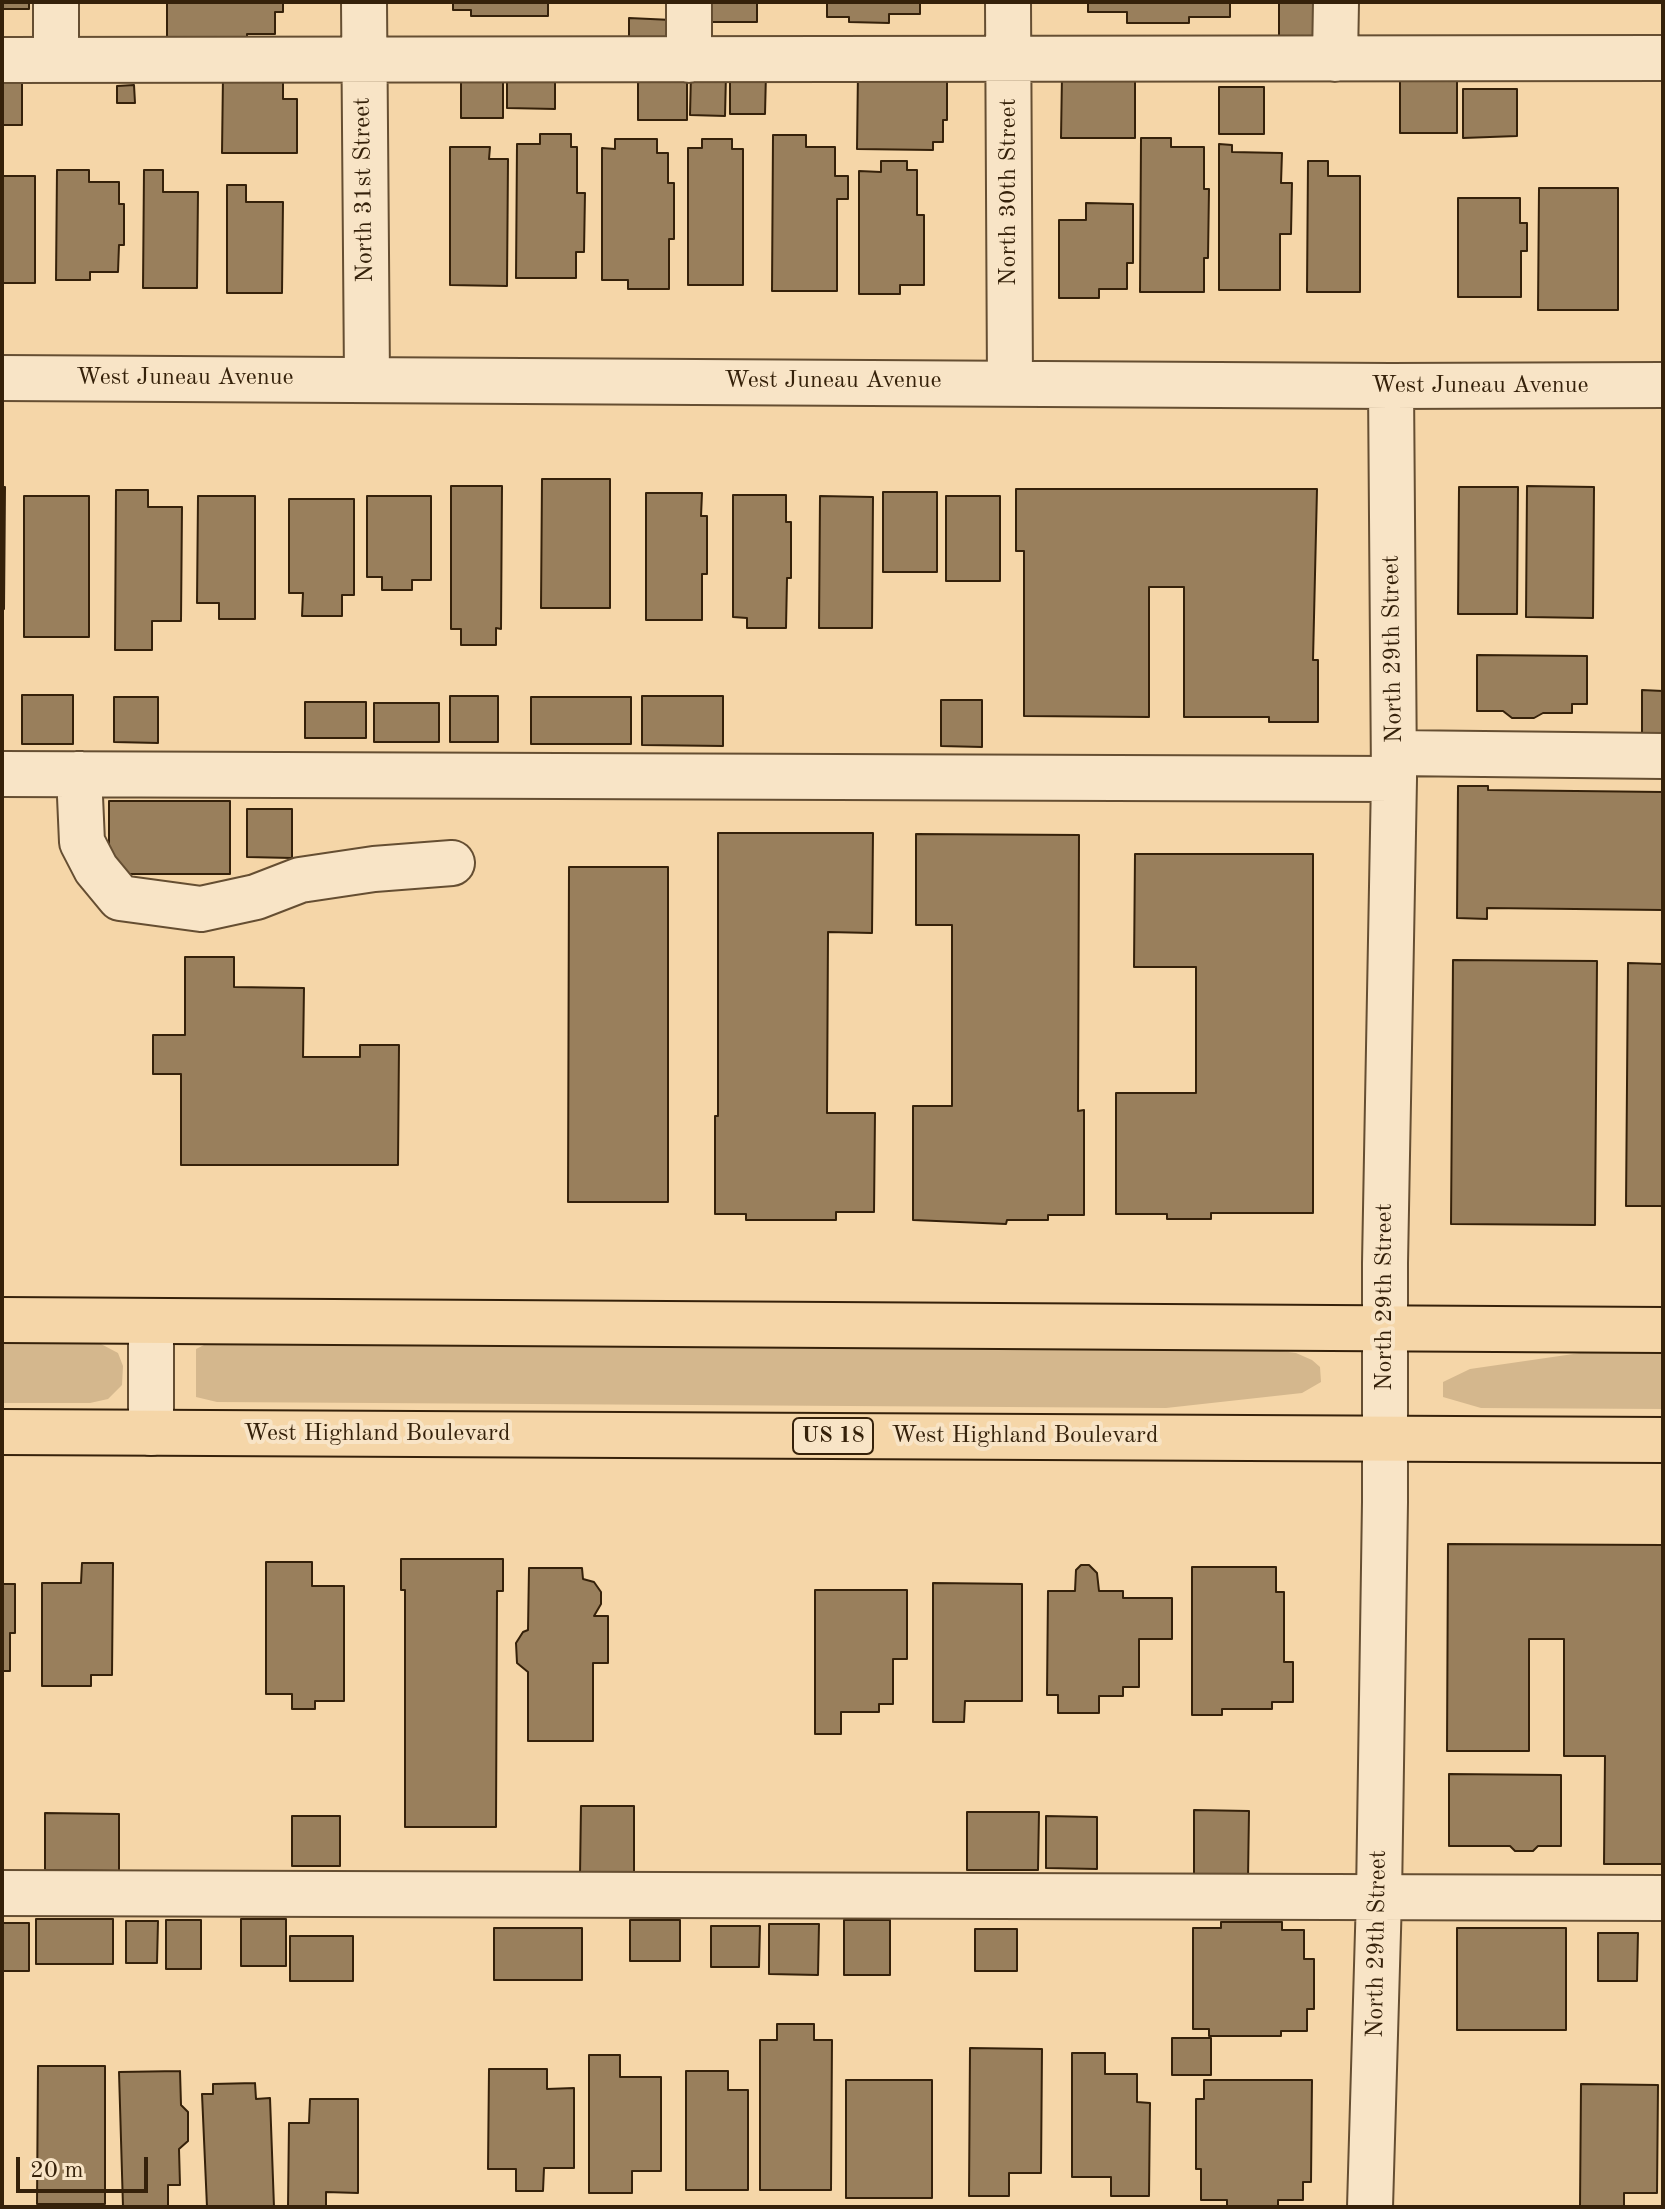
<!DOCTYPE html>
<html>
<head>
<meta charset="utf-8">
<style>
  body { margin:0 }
  #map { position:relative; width:1665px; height:2209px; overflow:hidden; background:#f5d6a8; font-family:"Old Standard TT",serif }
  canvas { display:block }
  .frame { position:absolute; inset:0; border:4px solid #35210a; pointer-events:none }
  .scale { position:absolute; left:16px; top:2157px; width:132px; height:36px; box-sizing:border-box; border:4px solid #35210a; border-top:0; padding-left:10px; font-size:24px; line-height:28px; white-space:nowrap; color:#35210a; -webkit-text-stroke:6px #f8e4c6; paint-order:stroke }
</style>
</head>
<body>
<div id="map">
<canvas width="1665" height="2209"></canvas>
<div class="frame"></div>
<div class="scale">20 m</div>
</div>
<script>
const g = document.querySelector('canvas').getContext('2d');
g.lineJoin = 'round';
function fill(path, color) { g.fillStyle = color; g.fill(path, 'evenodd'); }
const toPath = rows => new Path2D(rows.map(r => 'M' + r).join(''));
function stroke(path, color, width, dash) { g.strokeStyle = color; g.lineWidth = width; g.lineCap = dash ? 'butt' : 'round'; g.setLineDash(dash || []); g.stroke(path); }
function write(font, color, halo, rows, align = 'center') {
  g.font = font + ' "Old Standard TT",serif'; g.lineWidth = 8; g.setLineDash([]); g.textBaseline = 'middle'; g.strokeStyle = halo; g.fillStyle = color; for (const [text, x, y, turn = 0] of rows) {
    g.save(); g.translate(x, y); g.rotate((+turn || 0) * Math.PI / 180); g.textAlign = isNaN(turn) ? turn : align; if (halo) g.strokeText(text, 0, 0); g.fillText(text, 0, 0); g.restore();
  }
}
const green = toPath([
  [2,1343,101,1344,118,1353,123,1366,122,1385,108,1399,90,1403,2,1403],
  [206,1344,1265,1349,1296,1353,1312,1360,1320,1367,1321,1382,1302,1393,1166,1408,217,1402,196,1397,196,1349],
  [1594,1351,1663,1351,1663,1409,1481,1408,1443,1397,1443,1382,1470,1369]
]);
const building = toPath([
  [2,2,29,2,29,9,2,9,2,2],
  [167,2,283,2,283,12,275,12,275,34,247,34,247,38,167,38,167,2],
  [453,2,548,2,548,16,471,16,471,10,453,10,453,2],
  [707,2,757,2,757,22,707,22,707,2],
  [827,2,920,2,920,14,889,14,889,23,849,22,849,17,827,17,827,2],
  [1088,2,1230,2,1230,17,1189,17,1189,23,1127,23,1127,12,1088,12,1088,2],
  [1279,2,1322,2,1322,48,1279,48,1279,2],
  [629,18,672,20,672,46,629,46,629,18],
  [858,71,947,72,947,120,943,120,943,142,933,142,933,150,857,149,858,71],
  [507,73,555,73,555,109,507,108,507,73],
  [652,73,687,73,687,120,638,120,638,83,652,73],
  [730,73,766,73,765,114,730,114,730,73],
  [1400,73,1457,75,1457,133,1400,133,1400,73],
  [461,74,503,75,503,118,461,118,461,74],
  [691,74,726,74,725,116,690,115,691,74],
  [2,75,22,75,22,125,2,125,2,75],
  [223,75,283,75,283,99,297,99,297,153,222,153,223,75],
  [1062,75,1135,75,1135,138,1061,138,1062,75],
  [134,85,135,103,117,103,117,86,134,85],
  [1219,87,1264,87,1264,134,1219,134,1219,87],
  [1463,89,1517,89,1517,136,1463,138,1463,89],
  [540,134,571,134,571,147,577,147,577,193,585,193,584,252,576,252,576,278,516,278,517,144,540,144,540,134],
  [773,135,806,135,806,147,835,147,835,176,848,176,848,199,837,199,837,291,772,291,773,135],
  [1141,138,1171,138,1171,147,1204,147,1204,189,1209,189,1208,258,1204,258,1204,292,1140,292,1141,138],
  [615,139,657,139,657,153,668,153,668,183,674,183,674,239,669,239,669,289,628,289,628,280,602,280,602,148,615,149,615,139],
  [702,139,732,139,732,149,743,149,743,285,688,285,688,148,702,148,702,139],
  [1219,144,1232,145,1232,152,1282,153,1281,183,1292,183,1291,234,1280,234,1280,290,1219,290,1219,144],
  [450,147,490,147,489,159,508,159,507,286,450,285,450,147],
  [881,161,907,161,907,170,917,170,917,215,924,215,924,285,900,285,900,294,859,294,859,171,881,172,881,161],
  [1308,161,1328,161,1328,176,1360,176,1360,292,1307,292,1308,161],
  [57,170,89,170,89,182,119,182,119,204,124,204,124,245,119,245,118,272,90,272,90,280,56,280,57,170],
  [144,170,163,170,163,192,198,192,197,288,143,288,144,170],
  [2,176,35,176,35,283,3,283,2,176],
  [227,185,246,185,246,202,283,202,282,293,227,293,227,185],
  [1539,188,1618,188,1618,310,1538,310,1539,188],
  [1458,198,1520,198,1520,223,1527,223,1527,251,1521,251,1521,297,1458,297,1458,198],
  [1086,203,1133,204,1133,263,1127,263,1127,289,1099,289,1099,298,1059,298,1059,220,1086,220,1086,203],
  [542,479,610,479,610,608,541,608,542,479],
  [451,486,502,486,501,629,496,628,496,645,461,645,461,629,451,629,451,486],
  [1527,486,1594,487,1593,618,1526,617,1527,486],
  [2,487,5,487,4,609,2,609,2,487],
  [1459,487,1518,487,1517,614,1458,614,1459,487],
  [1016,489,1317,489,1313,660,1318,660,1318,722,1269,722,1269,717,1184,717,1184,587,1149,587,1149,717,1024,716,1024,551,1016,551,1016,489],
  [116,490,148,490,148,507,182,507,181,621,152,621,152,650,115,650,116,490],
  [883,492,937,492,937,572,883,572,883,492],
  [646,493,702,493,701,516,707,516,707,574,702,574,702,620,646,620,646,493],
  [733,495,786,495,786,522,791,522,791,578,787,578,786,628,747,628,747,618,733,617,733,495],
  [24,496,89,496,89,637,24,637,24,496],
  [198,496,255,496,255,619,219,619,219,603,197,603,198,496],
  [367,496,431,496,431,580,412,580,412,590,382,590,382,577,367,577,367,496],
  [820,496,873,497,872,628,819,628,820,496],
  [946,496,1000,496,1000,581,946,581,946,496],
  [289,499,354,499,354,595,342,595,342,616,302,616,303,593,289,593,289,499],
  [1477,655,1587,656,1587,704,1572,704,1572,713,1543,713,1534,718,1512,718,1503,711,1477,711,1477,655],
  [1642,690,1663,691,1663,736,1642,736,1642,690],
  [22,695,73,695,73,744,22,744,22,695],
  [450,696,498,696,498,742,450,742,450,696],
  [642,696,723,696,723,746,642,745,642,696],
  [114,697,158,697,158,743,114,742,114,697],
  [531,697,631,697,631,744,531,744,531,697],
  [941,700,982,700,982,747,941,746,941,700],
  [305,702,366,702,366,738,305,738,305,702],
  [374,703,439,703,439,742,374,742,374,703],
  [1458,786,1488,786,1488,790,1663,792,1663,910,1487,908,1487,919,1457,918,1458,786],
  [109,801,230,801,230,874,109,874,109,801],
  [247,809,292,809,292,858,247,857,247,809],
  [718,833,873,833,872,933,828,932,827,1113,875,1113,874,1212,836,1212,836,1220,746,1220,746,1214,715,1214,715,1116,718,1116,718,833],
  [916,834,1079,835,1078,1111,1084,1110,1084,1215,1048,1215,1048,1220,1007,1220,1006,1224,913,1220,913,1106,952,1106,952,925,916,925,916,834],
  [1135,854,1313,854,1313,1213,1211,1213,1211,1219,1167,1219,1167,1214,1116,1214,1116,1093,1196,1093,1196,967,1134,967,1135,854],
  [569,867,668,867,668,1202,568,1202,569,867],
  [185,957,234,957,234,987,304,988,303,1057,360,1057,360,1045,399,1045,398,1165,181,1165,181,1074,153,1074,153,1035,185,1035,185,957],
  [1453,960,1597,961,1595,1225,1451,1224,1453,960],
  [1628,963,1663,964,1663,1206,1626,1206,1628,963],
  [1448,1544,1663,1545,1663,1864,1604,1864,1605,1756,1564,1756,1564,1639,1529,1639,1529,1751,1447,1751,1448,1544],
  [401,1559,503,1559,503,1591,497,1591,496,1827,405,1827,405,1590,401,1590,401,1559],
  [266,1562,312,1562,312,1586,344,1586,344,1701,315,1701,315,1709,292,1709,292,1694,266,1694,266,1562],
  [82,1563,113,1563,112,1675,91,1675,91,1686,42,1686,42,1583,81,1583,82,1563],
  [1081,1565,1089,1565,1097,1573,1099,1591,1123,1591,1123,1598,1172,1598,1172,1639,1139,1639,1139,1687,1123,1687,1123,1696,1099,1696,1099,1713,1058,1713,1058,1695,1047,1695,1048,1591,1075,1591,1076,1570,1081,1565],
  [1192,1567,1276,1567,1276,1592,1284,1592,1284,1662,1293,1662,1293,1702,1272,1702,1272,1709,1222,1709,1222,1715,1192,1715,1192,1567],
  [529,1568,582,1568,583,1579,594,1582,601,1592,601,1604,594,1616,608,1616,608,1663,593,1663,593,1741,528,1741,528,1672,517,1663,516,1643,523,1632,528,1630,529,1568],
  [933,1583,1022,1584,1022,1701,965,1701,964,1722,933,1722,933,1583],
  [2,1584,15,1584,15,1633,10,1633,10,1671,2,1671,2,1584],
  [815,1590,907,1590,907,1659,893,1659,893,1704,879,1704,879,1712,841,1712,841,1734,815,1734,815,1590],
  [1449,1774,1561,1775,1561,1846,1538,1846,1533,1851,1515,1851,1510,1846,1449,1846,1449,1774],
  [581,1806,634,1806,634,1875,580,1875,581,1806],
  [1194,1810,1249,1811,1248,1879,1194,1879,1194,1810],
  [967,1812,1039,1812,1038,1870,967,1870,967,1812],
  [45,1813,119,1814,119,1871,45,1870,45,1813],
  [292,1816,340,1816,340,1866,292,1866,292,1816],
  [1046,1816,1097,1817,1097,1869,1046,1868,1046,1816],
  [36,1919,113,1919,113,1964,36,1964,36,1919],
  [241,1919,286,1919,286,1966,241,1966,241,1919],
  [166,1920,201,1920,201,1969,166,1969,166,1920],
  [630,1920,680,1920,680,1961,630,1961,630,1920],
  [844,1920,890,1920,890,1975,844,1975,844,1920],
  [126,1921,158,1921,157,1963,126,1963,126,1921],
  [1221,1922,1282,1922,1282,1930,1304,1930,1304,1959,1314,1959,1314,2009,1307,2009,1307,2031,1281,2031,1281,2036,1209,2036,1209,2029,1193,2029,1193,1928,1221,1928,1221,1922],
  [2,1923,29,1923,29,1971,2,1971,2,1923],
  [769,1924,819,1924,818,1975,769,1974,769,1924],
  [711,1926,760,1926,759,1967,711,1967,711,1926],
  [494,1928,582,1928,582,1980,494,1980,494,1928],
  [1457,1928,1566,1928,1566,2030,1457,2030,1457,1928],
  [975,1929,1017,1929,1017,1971,975,1971,975,1929],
  [1598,1933,1638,1933,1637,1981,1598,1981,1598,1933],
  [290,1936,353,1936,353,1981,290,1981,290,1936],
  [777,2024,814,2024,814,2040,832,2040,831,2190,760,2190,760,2040,777,2040,777,2024],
  [1172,2038,1211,2038,1211,2075,1172,2075,1172,2038],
  [970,2048,1042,2049,1041,2173,1009,2173,1009,2196,969,2196,970,2048],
  [1072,2053,1105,2053,1105,2074,1137,2074,1137,2102,1150,2103,1149,2196,1111,2196,1111,2177,1072,2177,1072,2053],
  [589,2055,620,2055,620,2077,661,2077,661,2171,632,2171,632,2193,589,2193,589,2055],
  [38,2066,105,2066,105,2204,37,2204,38,2066],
  [489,2069,547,2069,547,2089,574,2088,574,2168,544,2168,543,2191,516,2191,516,2169,488,2169,489,2069],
  [180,2071,181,2105,188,2112,188,2141,179,2149,180,2185,168,2185,168,2207,123,2207,119,2072,180,2071],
  [686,2071,728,2071,728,2090,748,2090,748,2190,686,2190,686,2071],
  [846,2080,932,2080,932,2198,846,2198,846,2080],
  [1204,2080,1312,2080,1311,2182,1303,2182,1303,2200,1278,2200,1278,2207,1227,2207,1227,2200,1201,2200,1201,2169,1196,2169,1196,2099,1204,2099,1204,2080],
  [255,2083,256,2099,270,2098,274,2207,207,2207,202,2094,213,2094,213,2084,255,2083],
  [1581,2084,1658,2085,1657,2193,1624,2193,1624,2207,1580,2207,1581,2084],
  [310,2099,358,2099,358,2193,326,2192,326,2207,288,2207,289,2123,309,2123,310,2099]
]);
const minor = toPath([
  [56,2,56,60],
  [364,2,367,378],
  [689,2,689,60],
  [1008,2,1010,382],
  [1335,59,1336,2],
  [2,60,1663,58],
  [2,378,1391,386,1663,385],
  [1394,753,1663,756],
  [2,774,1394,779],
  [79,774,82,842,96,869,120,898,201,909,256,897,300,880,374,869,452,863],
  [151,1321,151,1433],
  [2,1893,1663,1898],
  [1370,2207,1379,1897,1385,1502,1385,1263,1394,779,1391,386]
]);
const major = toPath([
  [2,1320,1663,1330],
  [2,1432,1663,1440]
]);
const shields = [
  [833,1436,80]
];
const shieldNames = [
  ["US 18",833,1436]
];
const streetNames = [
  ["North 31st Street",364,190,-91],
  ["North 30th Street",1009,192,-90],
  ["West Juneau Avenue",185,378],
  ["West Juneau Avenue",833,381],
  ["West Juneau Avenue",1480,386],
  ["North 29th Street",1393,649,-91],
  ["North 29th Street",1385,1297,-90],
  ["West Highland Boulevard",377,1434],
  ["West Highland Boulevard",1025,1436],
  ["North 29th Street",1377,1944,-89]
];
fill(green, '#d4b78d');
fill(building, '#997f5c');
stroke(building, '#35210a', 2);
stroke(minor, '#654e32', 48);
stroke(major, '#35210a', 48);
stroke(minor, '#f8e4c6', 44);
stroke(major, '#f5d6a8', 44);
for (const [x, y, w] of shields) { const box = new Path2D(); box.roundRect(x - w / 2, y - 18, w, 36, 6); g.fillStyle = '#f8e4c6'; g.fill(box); stroke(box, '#35210a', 2); }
write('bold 22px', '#35210a', null, shieldNames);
write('24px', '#35210a', '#f8e4c6', streetNames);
</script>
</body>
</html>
